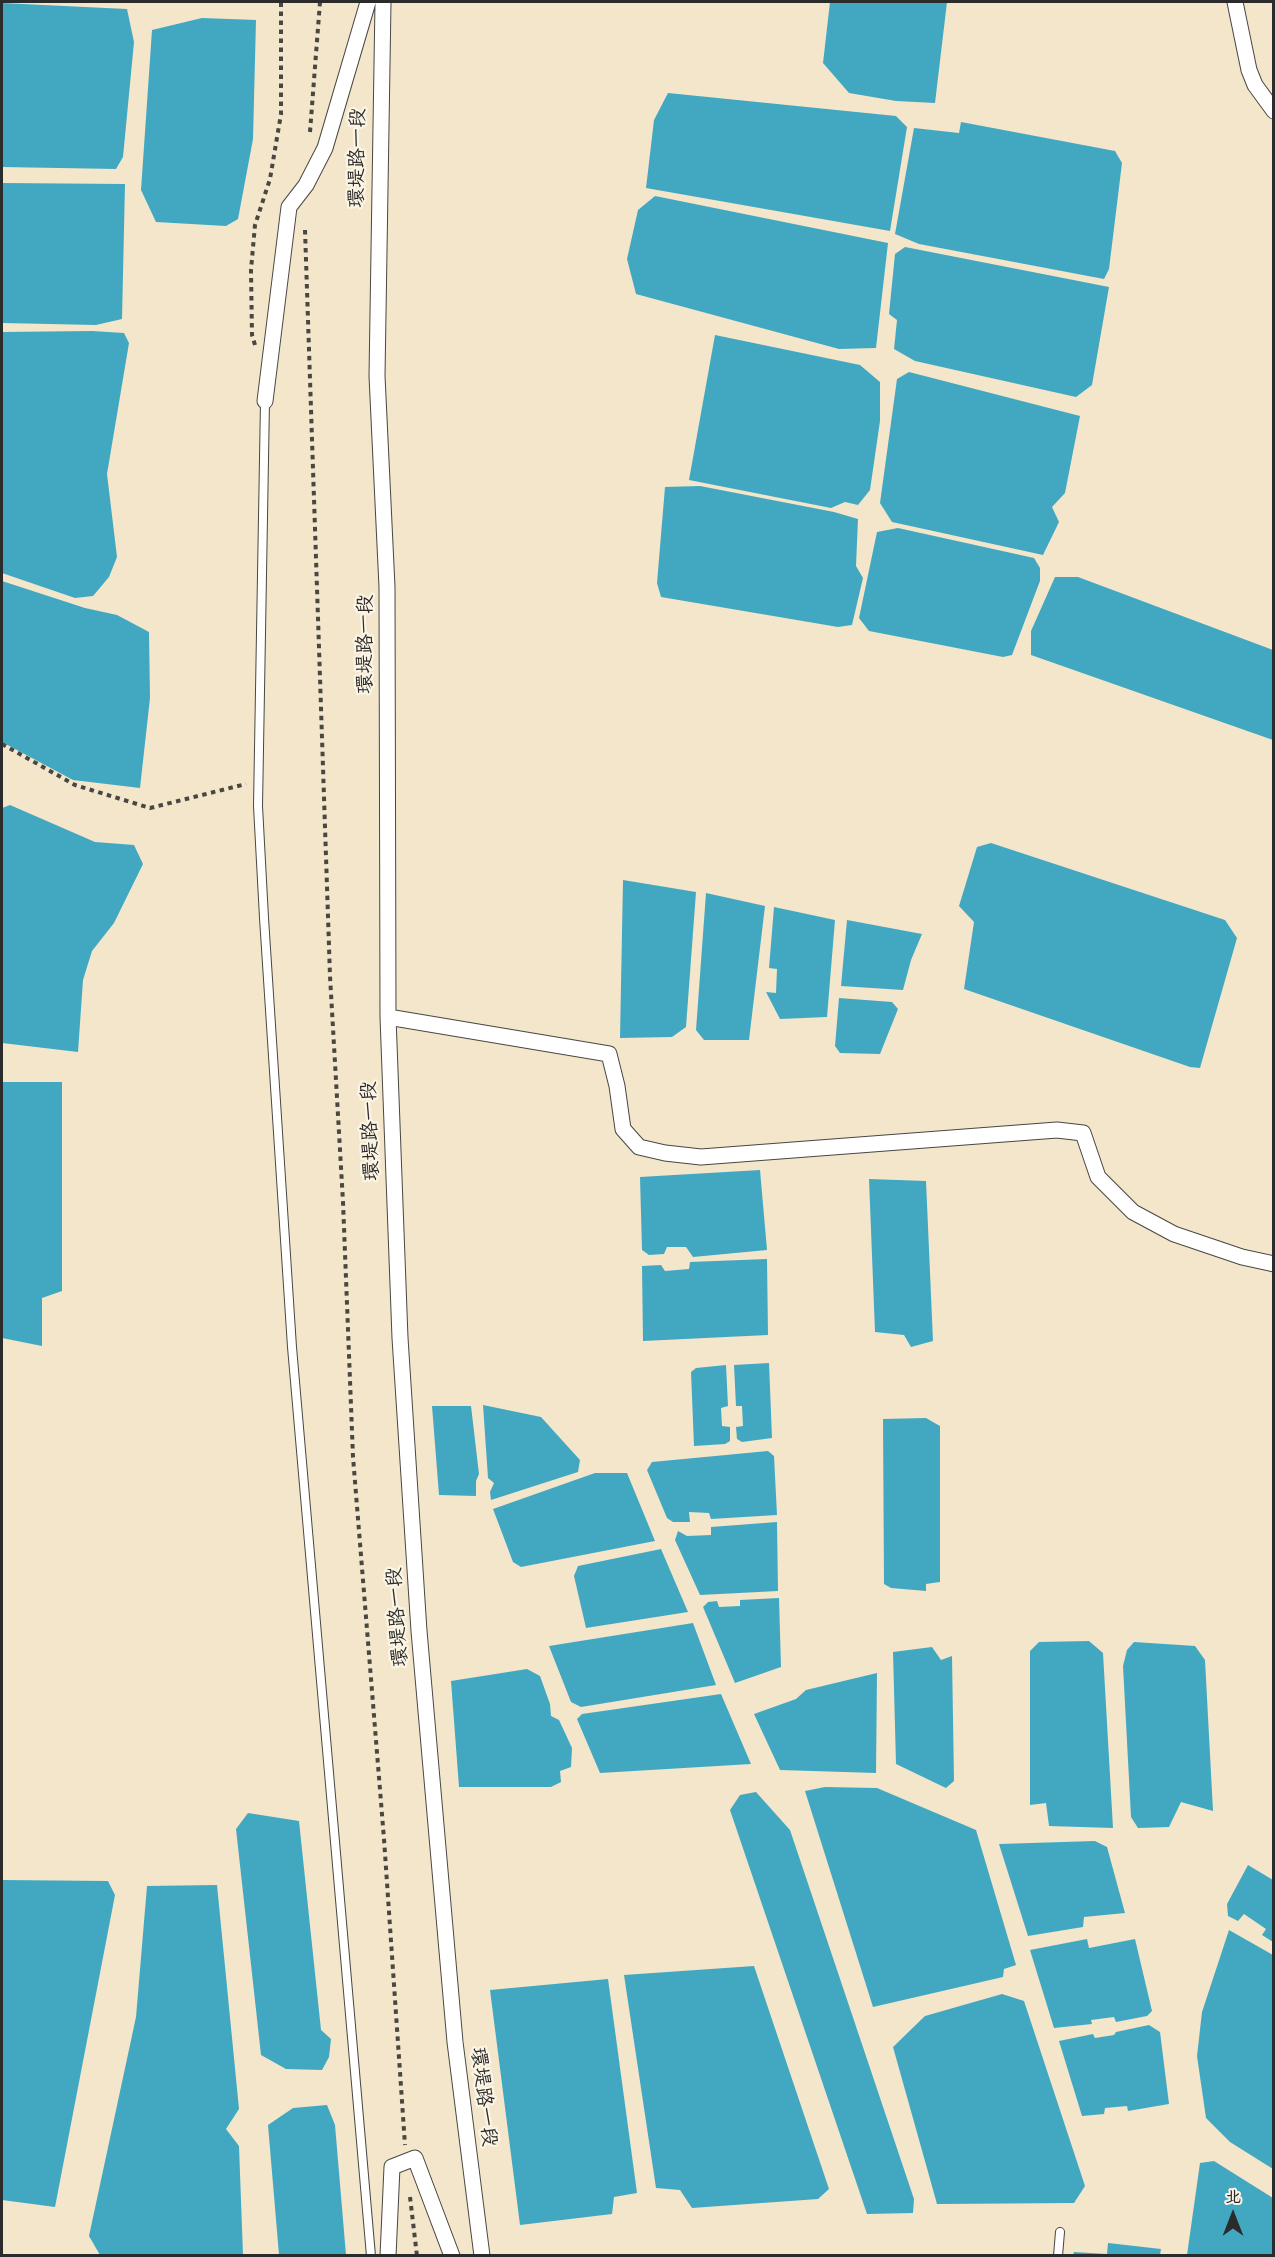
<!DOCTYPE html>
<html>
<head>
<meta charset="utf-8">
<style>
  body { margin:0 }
  #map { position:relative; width:1275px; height:2257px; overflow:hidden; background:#f3e6ca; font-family:Pangolin,"LXGW WenKai TC",sans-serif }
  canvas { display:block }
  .frame { position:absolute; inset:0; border:3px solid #2b2b2b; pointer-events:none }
  .north { position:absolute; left:1203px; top:2185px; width:60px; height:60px; -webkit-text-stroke:4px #fcf5e5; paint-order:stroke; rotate:0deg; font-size:16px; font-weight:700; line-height:24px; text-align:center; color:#2b2b2b }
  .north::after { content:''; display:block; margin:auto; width:21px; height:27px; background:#2b2b2b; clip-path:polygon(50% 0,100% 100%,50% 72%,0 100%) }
</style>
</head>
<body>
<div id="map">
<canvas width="1275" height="2257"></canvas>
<div class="frame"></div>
<div class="north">北</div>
</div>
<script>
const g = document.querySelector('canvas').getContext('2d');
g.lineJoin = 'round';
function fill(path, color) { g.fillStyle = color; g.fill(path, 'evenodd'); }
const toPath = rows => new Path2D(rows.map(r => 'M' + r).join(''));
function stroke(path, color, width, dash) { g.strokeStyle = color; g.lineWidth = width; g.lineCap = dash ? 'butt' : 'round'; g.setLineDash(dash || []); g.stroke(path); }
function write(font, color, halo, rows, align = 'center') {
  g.font = font + ' Pangolin,"LXGW WenKai TC",sans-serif'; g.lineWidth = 4.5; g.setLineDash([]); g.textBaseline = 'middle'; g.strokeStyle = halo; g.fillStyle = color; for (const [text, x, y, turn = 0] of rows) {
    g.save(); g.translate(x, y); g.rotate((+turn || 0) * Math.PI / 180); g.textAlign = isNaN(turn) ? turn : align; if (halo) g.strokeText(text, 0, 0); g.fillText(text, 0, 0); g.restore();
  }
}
const water = toPath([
  [830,2,947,2,935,103,896,101,849,93,823,63],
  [2,3,127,9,134,42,123,157,116,169,2,167],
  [202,18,256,20,253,139,238,219,226,226,156,222,141,190,152,30],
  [668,93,896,116,907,127,890,231,646,188,654,120],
  [961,122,1115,151,1122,163,1109,269,1104,279,919,244,895,234,914,128,959,133],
  [2,183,125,184,122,319,96,325,2,323],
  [655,196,888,243,876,348,839,349,636,294,627,259,638,210],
  [905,247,1109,287,1092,385,1076,397,915,361,894,349,897,320,889,314,895,254],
  [92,331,124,333,129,343,107,474,117,557,109,577,93,596,75,598,2,573,2,332],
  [715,335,860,365,880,382,880,421,870,490,858,505,845,502,831,508,689,480],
  [909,372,1080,416,1065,493,1052,507,1059,522,1043,555,892,522,880,503,897,379],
  [700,486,834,512,858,519,856,566,863,578,852,625,838,627,661,597,657,583,665,487],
  [898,528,1034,558,1040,568,1040,581,1012,655,1003,657,869,631,859,618,877,532],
  [1055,577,1078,577,1273,650,1273,740,1031,655,1031,631],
  [2,581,85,608,117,615,149,632,150,698,140,788,73,780,2,742],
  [10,805,95,842,134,845,143,864,114,923,92,951,83,980,78,1052,2,1043,2,808],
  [991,843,1225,920,1237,938,1200,1068,1190,1067,964,989,974,922,959,906,977,847],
  [623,880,696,892,686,1027,672,1037,620,1038],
  [706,893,765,906,749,1040,704,1040,696,1030],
  [774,907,835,920,827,1017,780,1019,766,992,776,993,777,969,769,968],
  [847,920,922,934,911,960,903,990,841,986],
  [839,998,892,1002,898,1009,880,1054,840,1053,835,1046],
  [2,1082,62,1082,62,1291,42,1298,42,1346,2,1338],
  [760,1170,767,1250,693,1257,686,1247,667,1247,664,1254,649,1255,642,1250,640,1177],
  [869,1179,926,1181,933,1341,911,1347,904,1335,875,1332],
  [767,1259,768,1335,643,1341,642,1266,661,1265,665,1271,689,1269,690,1262],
  [769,1363,772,1438,742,1442,737,1439,736,1427,743,1426,742,1406,736,1406,734,1365],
  [726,1365,728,1406,721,1408,722,1426,730,1427,730,1441,725,1444,694,1446,691,1372,696,1368],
  [483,1405,541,1417,580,1460,578,1472,491,1500,490,1492,494,1483,488,1478],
  [432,1406,471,1406,479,1474,476,1481,476,1496,439,1495],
  [926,1418,940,1426,940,1582,926,1584,926,1591,891,1588,884,1584,883,1419],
  [768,1451,774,1456,777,1515,711,1519,709,1513,689,1512,690,1522,673,1522,667,1518,647,1470,652,1462],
  [595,1473,627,1473,655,1541,521,1567,513,1562,493,1509],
  [777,1522,778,1591,700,1595,675,1540,678,1531,687,1536,711,1535,711,1527],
  [661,1549,688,1612,586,1628,574,1576,578,1566],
  [779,1598,781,1667,735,1683,703,1607,708,1602,717,1601,719,1607,740,1606,740,1600],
  [693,1623,716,1685,581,1707,571,1702,549,1646],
  [1089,1641,1103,1653,1113,1828,1049,1826,1046,1803,1030,1805,1030,1651,1039,1642],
  [1134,1642,1195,1646,1205,1660,1213,1811,1181,1802,1169,1827,1138,1828,1131,1817,1123,1666,1127,1650],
  [932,1647,941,1660,952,1656,954,1781,946,1788,896,1764,893,1652],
  [527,1669,540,1676,550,1704,551,1716,559,1720,572,1748,571,1767,560,1771,561,1782,551,1787,459,1787,451,1681],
  [877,1673,876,1773,780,1770,754,1714,796,1699,806,1690],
  [721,1694,751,1764,600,1773,577,1719,582,1714],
  [825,1787,877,1788,976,1830,1016,1965,1004,1969,1003,1977,873,2007,805,1791],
  [756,1792,790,1830,914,2199,913,2213,867,2214,730,1810,740,1795],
  [248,1813,299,1821,321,2030,331,2039,329,2057,322,2070,286,2069,261,2055,236,1829],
  [1095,1841,1107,1847,1125,1913,1084,1917,1083,1927,1028,1936,999,1844],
  [1248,1865,1273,1880,1273,1942,1262,1935,1266,1929,1244,1914,1238,1921,1228,1916,1227,1904],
  [2,1880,108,1881,115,1895,55,2207,2,2200],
  [217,1885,239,2109,226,2129,239,2146,243,2255,100,2255,89,2236,136,2017,147,1886],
  [1229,1930,1273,1955,1273,2169,1230,2142,1206,2118,1197,2056,1202,2012],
  [1087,1939,1089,1948,1135,1939,1152,2011,1147,2016,1116,2022,1114,2017,1091,2020,1092,2024,1054,2028,1030,1950],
  [754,1966,829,2189,818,2199,692,2208,680,2190,656,2188,624,1975],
  [608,1979,637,2193,614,2197,612,2214,520,2225,490,1990],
  [1002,1994,1024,2001,1085,2186,1074,2203,937,2204,893,2047,925,2016],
  [1149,2025,1160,2032,1169,2104,1128,2111,1127,2106,1105,2108,1104,2114,1082,2116,1059,2041,1093,2034,1095,2038,1114,2035,1116,2032],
  [327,2105,335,2125,346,2255,279,2255,268,2125,293,2108],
  [1214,2161,1273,2198,1273,2255,1187,2255,1200,2163],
  [1108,2243,1161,2249,1160,2255,1073,2255,1074,2252,1107,2254]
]);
const path = toPath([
  [310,132,320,2],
  [305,230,330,976,343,1202,353,1457,384,1839,405,2145],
  [255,345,252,335,251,270,255,225,270,179,281,114,281,2],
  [2,744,75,785,150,808,246,784],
  [410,2197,417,2256]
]);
const lane = toPath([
  [265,401,258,806,264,918,292,1347,371,2256],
  [1058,2256,1060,2232]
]);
const street = toPath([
  [383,2,377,376,387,587,388,1017,400,1338,419,1631,455,2042,482,2256],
  [1235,2,1249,70,1255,85,1274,111],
  [265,401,289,207,306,185,325,148,368,2],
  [388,1017,609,1054,617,1086,623,1129,639,1147,665,1153,701,1157,1057,1130,1083,1133,1098,1177,1133,1212,1174,1234,1242,1257,1274,1264],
  [388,2256,392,2167,415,2158,452,2256]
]);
const streetNames = [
  ["環堤路一段",358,158,-89],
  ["環堤路一段",366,644,-90],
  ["環堤路一段",371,1131,-92],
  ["環堤路一段",398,1617,-94],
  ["環堤路一段",483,2097,83]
];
fill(water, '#42a8c2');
stroke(lane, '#494743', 10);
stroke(street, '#494743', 17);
stroke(path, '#494743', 4, [4.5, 4.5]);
stroke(lane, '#fff', 8);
stroke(street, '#fff', 15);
write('20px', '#2b2b2b', '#fcf5e5', streetNames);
</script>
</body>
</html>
